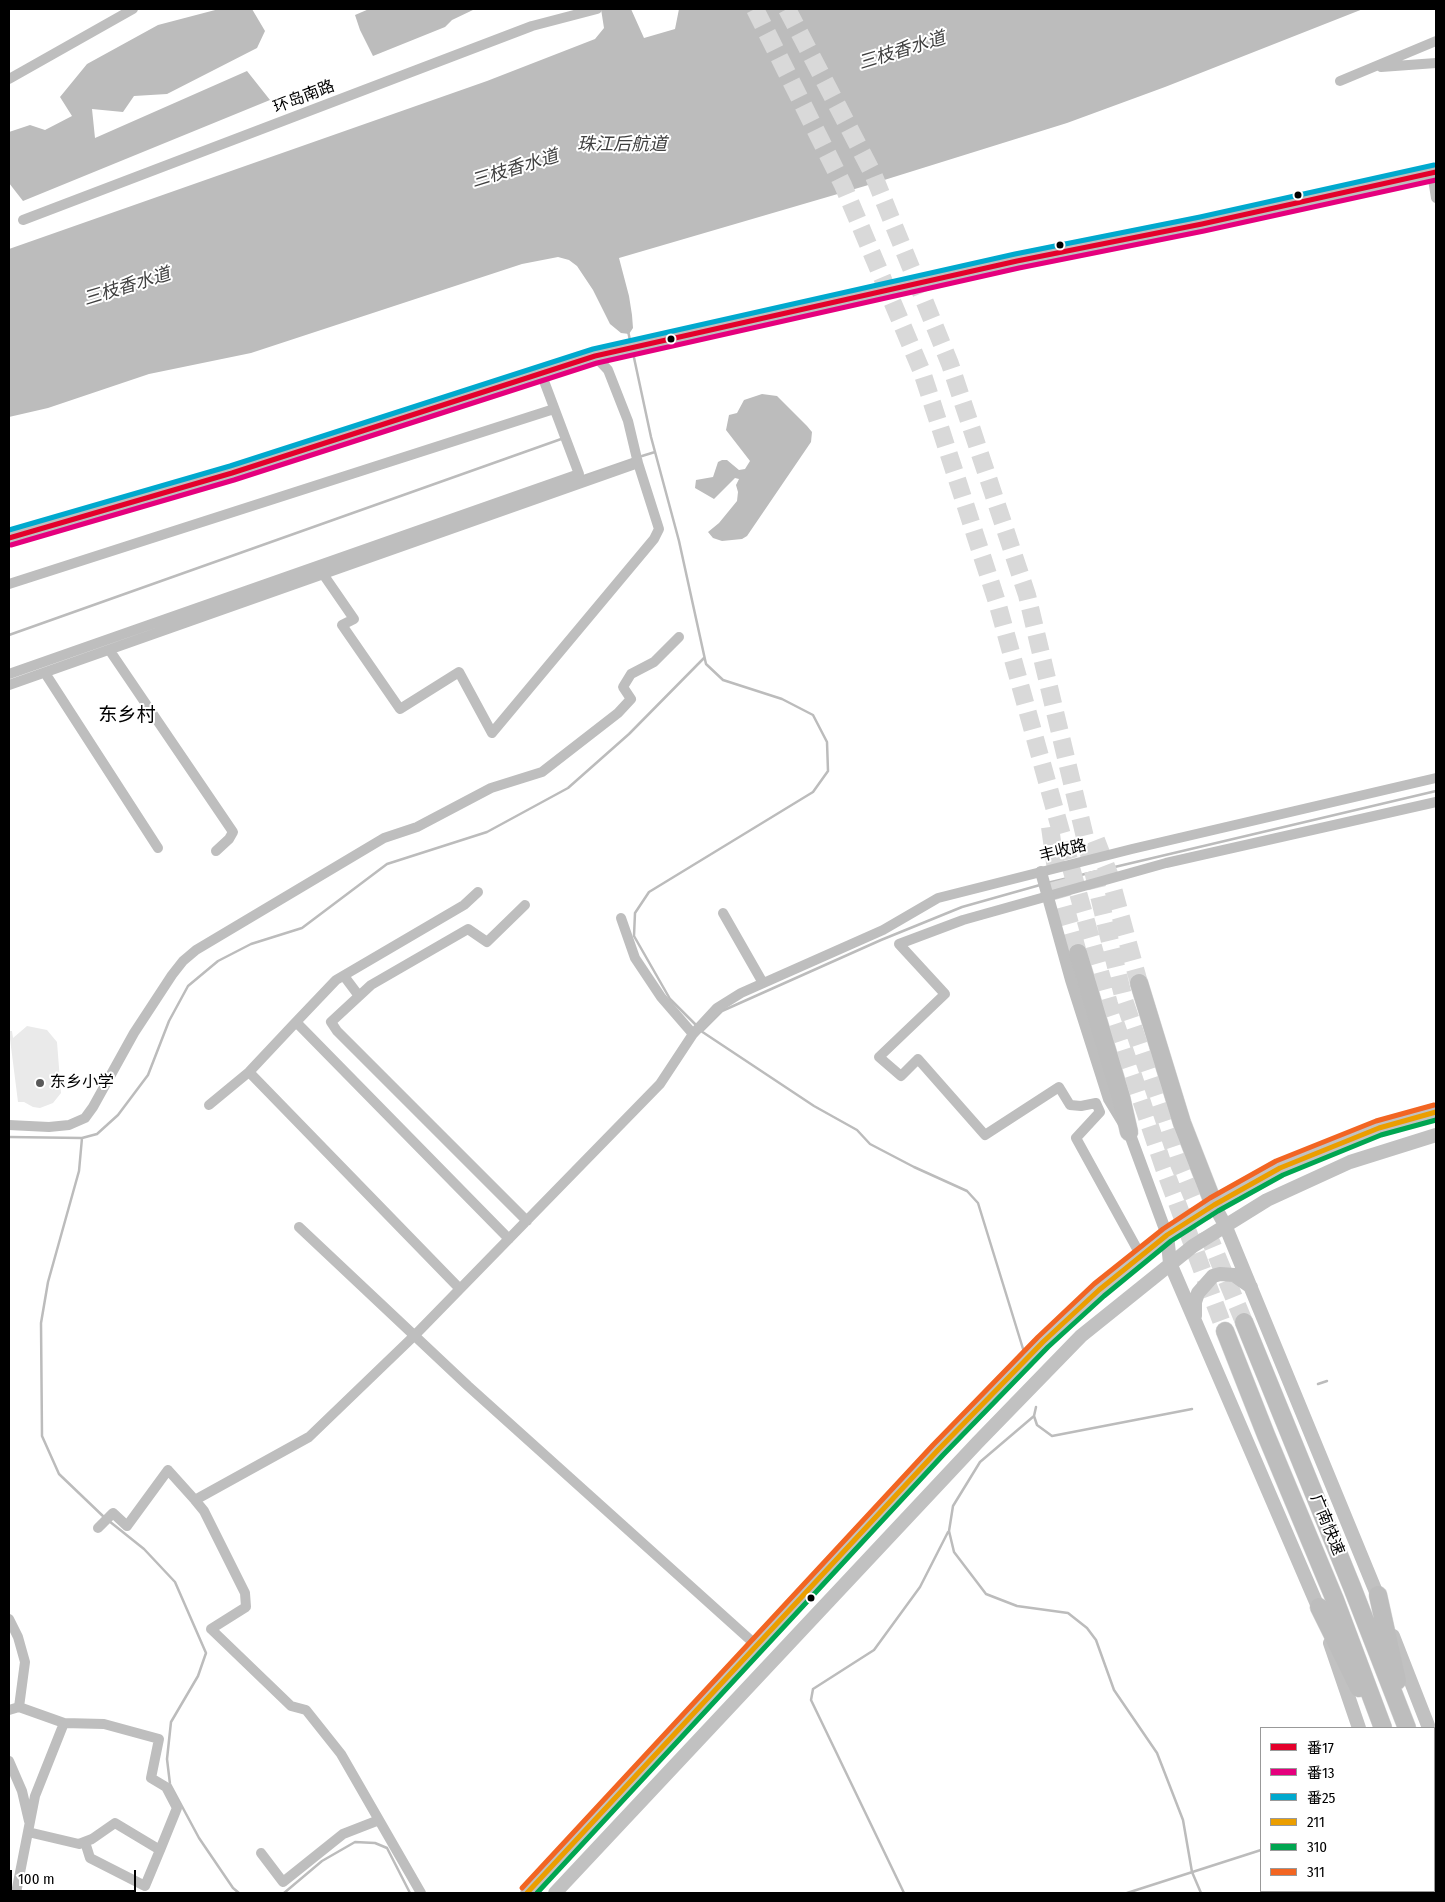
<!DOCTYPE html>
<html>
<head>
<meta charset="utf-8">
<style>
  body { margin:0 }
  #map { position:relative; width:1445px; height:1902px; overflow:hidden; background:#fff; font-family:"Fira Sans Condensed","Noto Sans SC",sans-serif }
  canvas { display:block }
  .frame { position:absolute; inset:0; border:10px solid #000; pointer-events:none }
  .legend { position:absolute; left:1260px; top:1727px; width:175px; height:165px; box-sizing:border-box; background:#fff; border:1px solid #999; margin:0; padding:6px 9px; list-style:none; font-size:15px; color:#000 }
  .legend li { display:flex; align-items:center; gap:10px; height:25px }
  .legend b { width:25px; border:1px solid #999 }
  .scale { position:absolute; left:10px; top:1870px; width:126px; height:22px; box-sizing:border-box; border:2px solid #000; border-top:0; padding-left:6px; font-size:15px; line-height:18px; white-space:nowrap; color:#000; -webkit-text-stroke:4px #fff; paint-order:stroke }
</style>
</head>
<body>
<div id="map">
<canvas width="1445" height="1902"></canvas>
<div class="frame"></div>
<ul class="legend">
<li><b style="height:6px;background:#e4002b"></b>番17</li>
<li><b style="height:6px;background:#e5007d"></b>番13</li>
<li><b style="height:6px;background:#00a9ce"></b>番25</li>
<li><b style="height:6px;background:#eb9e00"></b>211</li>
<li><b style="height:6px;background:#00a651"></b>310</li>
<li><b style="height:6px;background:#f26522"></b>311</li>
</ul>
<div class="scale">100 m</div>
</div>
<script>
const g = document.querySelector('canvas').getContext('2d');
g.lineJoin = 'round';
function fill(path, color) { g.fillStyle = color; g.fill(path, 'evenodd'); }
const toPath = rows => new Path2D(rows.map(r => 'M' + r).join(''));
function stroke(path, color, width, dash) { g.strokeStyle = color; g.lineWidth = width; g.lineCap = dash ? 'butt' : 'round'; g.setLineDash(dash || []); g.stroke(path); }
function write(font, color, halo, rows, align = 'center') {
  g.font = font + ' "Fira Sans Condensed","Noto Sans SC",sans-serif'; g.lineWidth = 4; g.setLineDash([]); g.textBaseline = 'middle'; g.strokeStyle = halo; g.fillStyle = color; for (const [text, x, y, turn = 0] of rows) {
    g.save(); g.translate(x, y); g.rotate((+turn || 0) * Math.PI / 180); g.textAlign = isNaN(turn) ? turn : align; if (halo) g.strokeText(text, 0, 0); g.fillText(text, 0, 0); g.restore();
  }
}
const green = toPath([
  [27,1026,47,1030,57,1042,61,1093,53,1103,40,1108,33,1107,24,1102,18,1102,9,1031,12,1031,13,1038]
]);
const water = toPath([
  [219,9,252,9,265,31,257,48,167,94,134,96,123,112,92,109,95,138,247,71,270,100,23,201,9,183,9,132,30,125,45,130,72,116,60,97,87,64,158,25],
  [369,9,475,9,452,20,445,27,373,56,360,30,355,15],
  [601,9,631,9,644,38,675,29,679,9,1363,9,1165,87,1067,123,865,186,619,258,629,296,632,315,633,328,629,334,621,333,610,324,593,290,577,266,569,260,558,257,522,264,251,353,149,374,48,408,9,417,9,249,487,81,595,39,604,28],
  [762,394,777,396,807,426,812,432,811,442,747,536,742,539,722,541,713,538,708,532,719,523,737,501,738,492,736,485,739,479,735,478,714,499,695,488,696,480,713,477,718,462,722,460,727,460,739,470,745,469,750,461,726,430,729,415,737,413,744,400]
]);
const stream = toPath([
  [628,331,631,345],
  [633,353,651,437,679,541,706,664,723,680,782,699,813,715,827,742,828,771,813,792,649,892,635,913,634,936,670,999,698,1027],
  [642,456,655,452],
  [581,477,633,459],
  [9,635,564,438],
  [1047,883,1436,791],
  [701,1031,814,1106,857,1130,870,1144,914,1167,967,1191,978,1203,1024,1352],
  [702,1031,722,1011,881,940,962,907,1040,885],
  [9,1137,82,1138],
  [1318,1384,1327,1381],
  [1036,1407,1034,1416,980,1462,953,1506,949,1531,954,1552,986,1594,1017,1606,1068,1613,1087,1628,1096,1640,1114,1690,1157,1753,1183,1820,1192,1872,1201,1893],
  [1034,1416,1037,1425,1052,1436,1192,1409],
  [105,1518,59,1474,42,1436,41,1323,48,1282,79,1171,82,1138,97,1134,118,1115,148,1075,169,1021,188,986,218,961,251,944,302,928,387,864,487,832,568,788,629,734,704,658],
  [109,1521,144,1549,175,1582,206,1653,198,1676,171,1722,167,1759,170,1784,199,1838,233,1888,239,1893],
  [284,1893,322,1861,355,1842,375,1843,387,1848,410,1893],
  [904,1893,811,1700,813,1689,874,1650,920,1587,948,1532],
  [1127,1893,1261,1850]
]);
const motorwayTunnel = toPath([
  [755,9,843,185,922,372,997,602,1109,1004,1164,1168,1225,1331],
  [787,9,873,174,950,364,1027,595,1124,1000,1179,1164,1244,1322],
  [1050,827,1057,877,1078,953],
  [1096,840,1109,874,1139,983]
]);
const minor = toPath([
  [1381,67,1436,63],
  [9,79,133,9],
  [1340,81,1436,41],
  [1432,173,1436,198],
  [23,220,532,26,597,9],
  [323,574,354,619,342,625,400,709,459,672,492,733,654,539,659,529,638,463],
  [9,584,554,409],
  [110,651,233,832,229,839,216,851],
  [45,673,158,848],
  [9,674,579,474,541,373],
  [9,685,638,463,628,421,608,370,595,356],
  [525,905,487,942,468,929,371,985,331,1022,337,1031,527,1221],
  [723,913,763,983],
  [621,918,635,958,661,997,693,1034],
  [344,976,359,996],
  [296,1022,336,980,464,905,478,892],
  [249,1072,460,1289],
  [209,1105,249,1072,296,1022,509,1239],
  [9,1125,49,1127,69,1125,85,1118,93,1107,134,1033,172,975,183,961,196,950,384,838,417,827,491,788,542,772,618,713,631,699,623,687,631,674,654,662,679,637],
  [299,1227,468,1386,757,1646],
  [1141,1256,1076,1138,1100,1112,1096,1103,1081,1106,1070,1105,1059,1087,985,1135,918,1059,901,1076,879,1057,945,994,899,944,963,920,1166,863,1436,802],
  [195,1500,204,1511,245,1593,246,1607,211,1629,291,1706,306,1710,341,1754,421,1893],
  [98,1528,113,1513,127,1526,168,1470,195,1500,309,1437,415,1335,660,1084,693,1034,717,1008,741,993,883,930,938,898,1132,849,1436,778],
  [9,1619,18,1637,25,1662,19,1707],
  [9,1710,19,1707,64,1723,104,1724,159,1739,151,1778,166,1787,177,1808,160,1850,115,1823,92,1839,79,1844,28,1832],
  [9,1761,22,1791,29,1821],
  [85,1842,90,1858,145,1886,160,1850],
  [261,1853,283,1882,343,1834,379,1820],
  [16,1893,35,1796,64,1723]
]);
const tertiary = toPath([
  [9,538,232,473,595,356,1017,261,1202,224,1436,172],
  [1041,872,1071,980,1109,1099,1129,1132,1167,1235]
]);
const secondary = toPath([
  [1214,1205,1225,1225,1381,1604],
  [1167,1235,1170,1263,1322,1616],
  [1195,1316,1195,1302,1198,1293,1213,1276,1220,1274,1234,1275,1251,1287],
  [1393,1636,1429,1728],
  [1330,1643,1359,1728],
  [1434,1747,1436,1756],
  [1417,1891,1418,1893],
  [527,1893,938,1450,1043,1342,1099,1290,1167,1235,1214,1205,1280,1168,1379,1128,1436,1112],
  [555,1893,978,1442,1081,1336,1193,1246,1267,1200,1350,1162,1436,1135]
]);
const trunk = toPath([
  [1434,1809,1436,1816],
  [1434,1868,1436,1874]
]);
const motorway = toPath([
  [1078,953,1121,1097,1129,1132],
  [1139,983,1182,1123,1214,1205],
  [1244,1322,1352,1587,1407,1728],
  [1225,1331,1266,1435,1335,1600,1383,1728],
  [1378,1595,1397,1681],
  [1319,1607,1359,1688]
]);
const bus1 = toPath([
  [9,538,232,473,595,356,1017,261,1202,224,1436,172]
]);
const bus2 = toPath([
  [11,545,234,480,597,363,1019,268,1204,231,1436,180]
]);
const bus3 = toPath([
  [9,530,230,466,593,349,1015,254,1200,217,1434,165]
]);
const bus4 = toPath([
  [527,1893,938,1450,1043,1342,1099,1290,1167,1235,1214,1205,1280,1168,1379,1128,1436,1112]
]);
const bus5 = toPath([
  [537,1893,943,1455,1048,1347,1104,1296,1171,1241,1218,1211,1283,1175,1381,1135,1436,1120]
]);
const bus6 = toPath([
  [522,1888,933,1445,1038,1337,1094,1284,1163,1229,1210,1198,1276,1161,1376,1121,1434,1105]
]);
const markers = [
  [1298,195,4.5,"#000"],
  [1060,245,4.5,"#000"],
  [671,339,4.5,"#000"],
  [40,1083,5,"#595959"],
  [811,1598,4.5,"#000"]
];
const streetNames = [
  ["环岛南路",304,97,-21],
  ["丰收路",1063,851,-14],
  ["广南快速",1327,1525,68]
];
const poiNames = [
  ["东乡小学",50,1083]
];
const waterNames = [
  ["三枝香水道",902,51,-17],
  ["珠江后航道",622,145],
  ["三枝香水道",515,169,-17],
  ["三枝香水道",127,287,-17]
];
const quarterNames = [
  ["东乡村",127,716]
];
fill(green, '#eaeaea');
fill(water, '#bcbcbc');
stroke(stream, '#bcbcbc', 2.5);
stroke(motorwayTunnel, '#d9d9d9', 18, [18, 9]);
stroke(trunk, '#dbdbdb', 18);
stroke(motorway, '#dbdbdb', 19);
stroke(minor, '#bebebe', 10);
stroke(tertiary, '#bebebe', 12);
stroke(secondary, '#c1c1c1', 14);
stroke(trunk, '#bdbdbd', 16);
stroke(motorway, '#bdbdbd', 18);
stroke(bus1, '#e4002b', 5);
stroke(bus2, '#e5007d', 5);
stroke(bus3, '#00a9ce', 5);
stroke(bus4, '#eb9e00', 5);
stroke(bus5, '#00a651', 5);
stroke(bus6, '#f26522', 5);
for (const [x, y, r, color] of markers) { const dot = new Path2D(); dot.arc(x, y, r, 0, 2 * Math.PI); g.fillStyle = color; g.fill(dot); stroke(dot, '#fff', 2); }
write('16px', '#000', '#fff', streetNames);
write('16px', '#000', '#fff', poiNames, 'left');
write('italic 18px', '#404040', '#fff', waterNames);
write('19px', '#000', '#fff', quarterNames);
</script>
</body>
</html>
